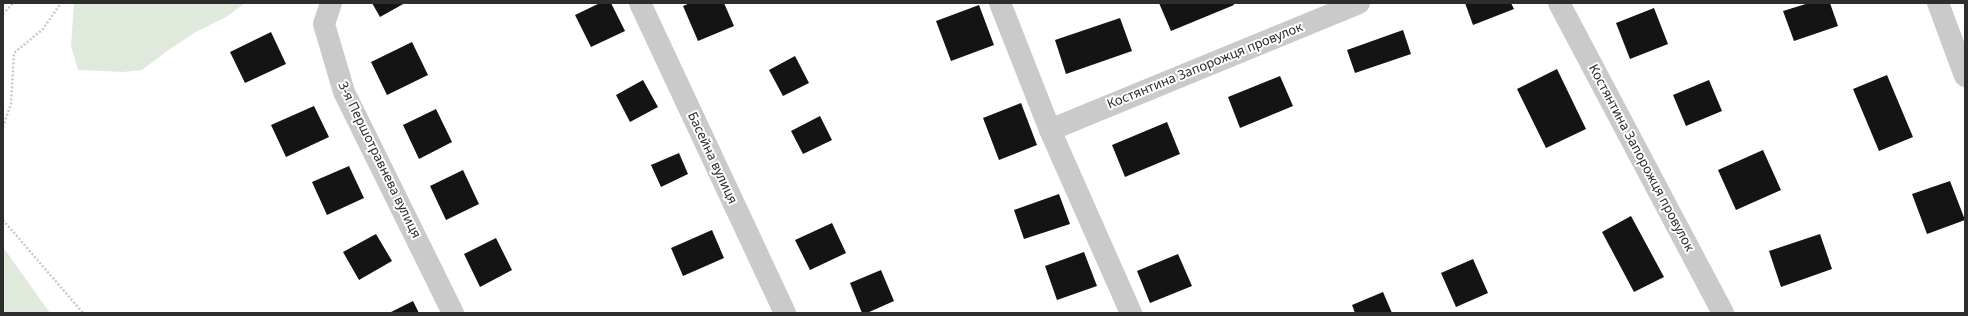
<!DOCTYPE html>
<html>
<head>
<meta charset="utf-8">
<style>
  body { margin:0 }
  #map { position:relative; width:1968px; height:316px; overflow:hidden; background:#fff; font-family:"Noto Sans",sans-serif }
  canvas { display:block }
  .frame { position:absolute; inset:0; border:4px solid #2d2d2d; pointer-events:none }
</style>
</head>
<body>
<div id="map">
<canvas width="1968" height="316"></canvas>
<div class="frame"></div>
</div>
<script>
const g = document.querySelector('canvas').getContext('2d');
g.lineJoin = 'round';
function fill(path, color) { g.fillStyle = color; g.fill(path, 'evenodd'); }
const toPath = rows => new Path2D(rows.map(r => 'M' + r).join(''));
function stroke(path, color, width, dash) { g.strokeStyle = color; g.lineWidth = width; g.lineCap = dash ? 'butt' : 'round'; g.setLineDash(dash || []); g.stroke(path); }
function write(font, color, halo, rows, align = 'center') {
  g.font = font + ' "Noto Sans",sans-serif'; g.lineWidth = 4; g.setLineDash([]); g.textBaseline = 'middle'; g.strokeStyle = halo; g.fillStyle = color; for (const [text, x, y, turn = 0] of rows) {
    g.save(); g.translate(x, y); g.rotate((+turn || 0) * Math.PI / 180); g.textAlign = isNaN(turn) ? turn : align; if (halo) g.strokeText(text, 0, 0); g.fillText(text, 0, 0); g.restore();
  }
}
const green = toPath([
  [74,3,245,3,226,17,194,33,167,51,142,70,123,72,78,70,71,46],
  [3,247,50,313,3,313]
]);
const building = toPath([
  [372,3,405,3,380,17],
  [600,3,611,3,625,31,591,47,575,15],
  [690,3,724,3,734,26,698,41,683,6],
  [1159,3,1233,3,1234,5,1171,31],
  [1465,3,1511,3,1514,9,1473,25],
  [1809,3,1830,3,1838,26,1794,41,1783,11],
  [979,5,994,45,951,61,936,21],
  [1654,8,1668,44,1630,59,1616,23],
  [1120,18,1132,51,1066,74,1055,40],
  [1403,30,1411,54,1355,73,1347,50],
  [271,32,286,64,245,83,230,52],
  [412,42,428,75,387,95,371,62],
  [795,56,809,83,783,96,769,70],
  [1557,69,1586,129,1546,148,1517,89],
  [1887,75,1913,137,1879,151,1853,89],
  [1280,76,1293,106,1240,128,1228,97],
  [643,80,658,107,630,122,616,95],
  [1709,80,1722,111,1686,126,1673,95],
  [1021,103,1037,145,999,160,983,118],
  [314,106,329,137,286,157,271,125],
  [436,109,452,142,419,159,403,125],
  [820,116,832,140,803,154,791,131],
  [1167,122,1180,154,1125,177,1112,145],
  [1763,150,1781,190,1736,210,1718,170],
  [679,153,688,174,661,187,651,165],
  [349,166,364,198,327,215,312,182],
  [463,170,479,204,446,220,430,186],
  [1950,181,1965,220,1927,234,1912,194],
  [1059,194,1070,224,1024,239,1014,210],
  [1631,216,1664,277,1634,292,1602,232],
  [832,223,846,253,810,270,795,240],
  [712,230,724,258,683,276,671,248],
  [376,234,392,261,359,280,343,252],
  [1820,234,1832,269,1781,287,1769,251],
  [496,238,512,270,480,287,464,254],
  [1084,252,1097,286,1057,300,1045,266],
  [1178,254,1192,286,1150,303,1137,271],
  [1473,259,1488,293,1456,307,1441,273],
  [881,270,894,301,867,313,862,313,850,283],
  [1383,292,1392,313,1355,313,1352,305],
  [413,301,419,313,389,313]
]);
const path = toPath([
  [3,14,13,3],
  [3,127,11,104,14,53,43,29,61,3],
  [3,220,83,313]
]);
const minor = toPath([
  [331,3,324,24,344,92,453,313],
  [640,3,785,313],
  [1000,3,1050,130,1131,313],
  [1559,3,1723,313],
  [1938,3,1965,76],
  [1050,130,1359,3]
]);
const streetNames = [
  ["Костянтина Запорожця провулок",1205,66,-22],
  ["Басейна вулиця",712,158,65],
  ["Костянтина Запорожця провулок",1641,158,62],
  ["3-я Першотравнева вулиця",379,160,64]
];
fill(green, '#e0eadc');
fill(building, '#141414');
stroke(path, '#cacaca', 2.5, [2, 2]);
stroke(minor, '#cacaca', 22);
write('13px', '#2d2d2d', '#fff', streetNames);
</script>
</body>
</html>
